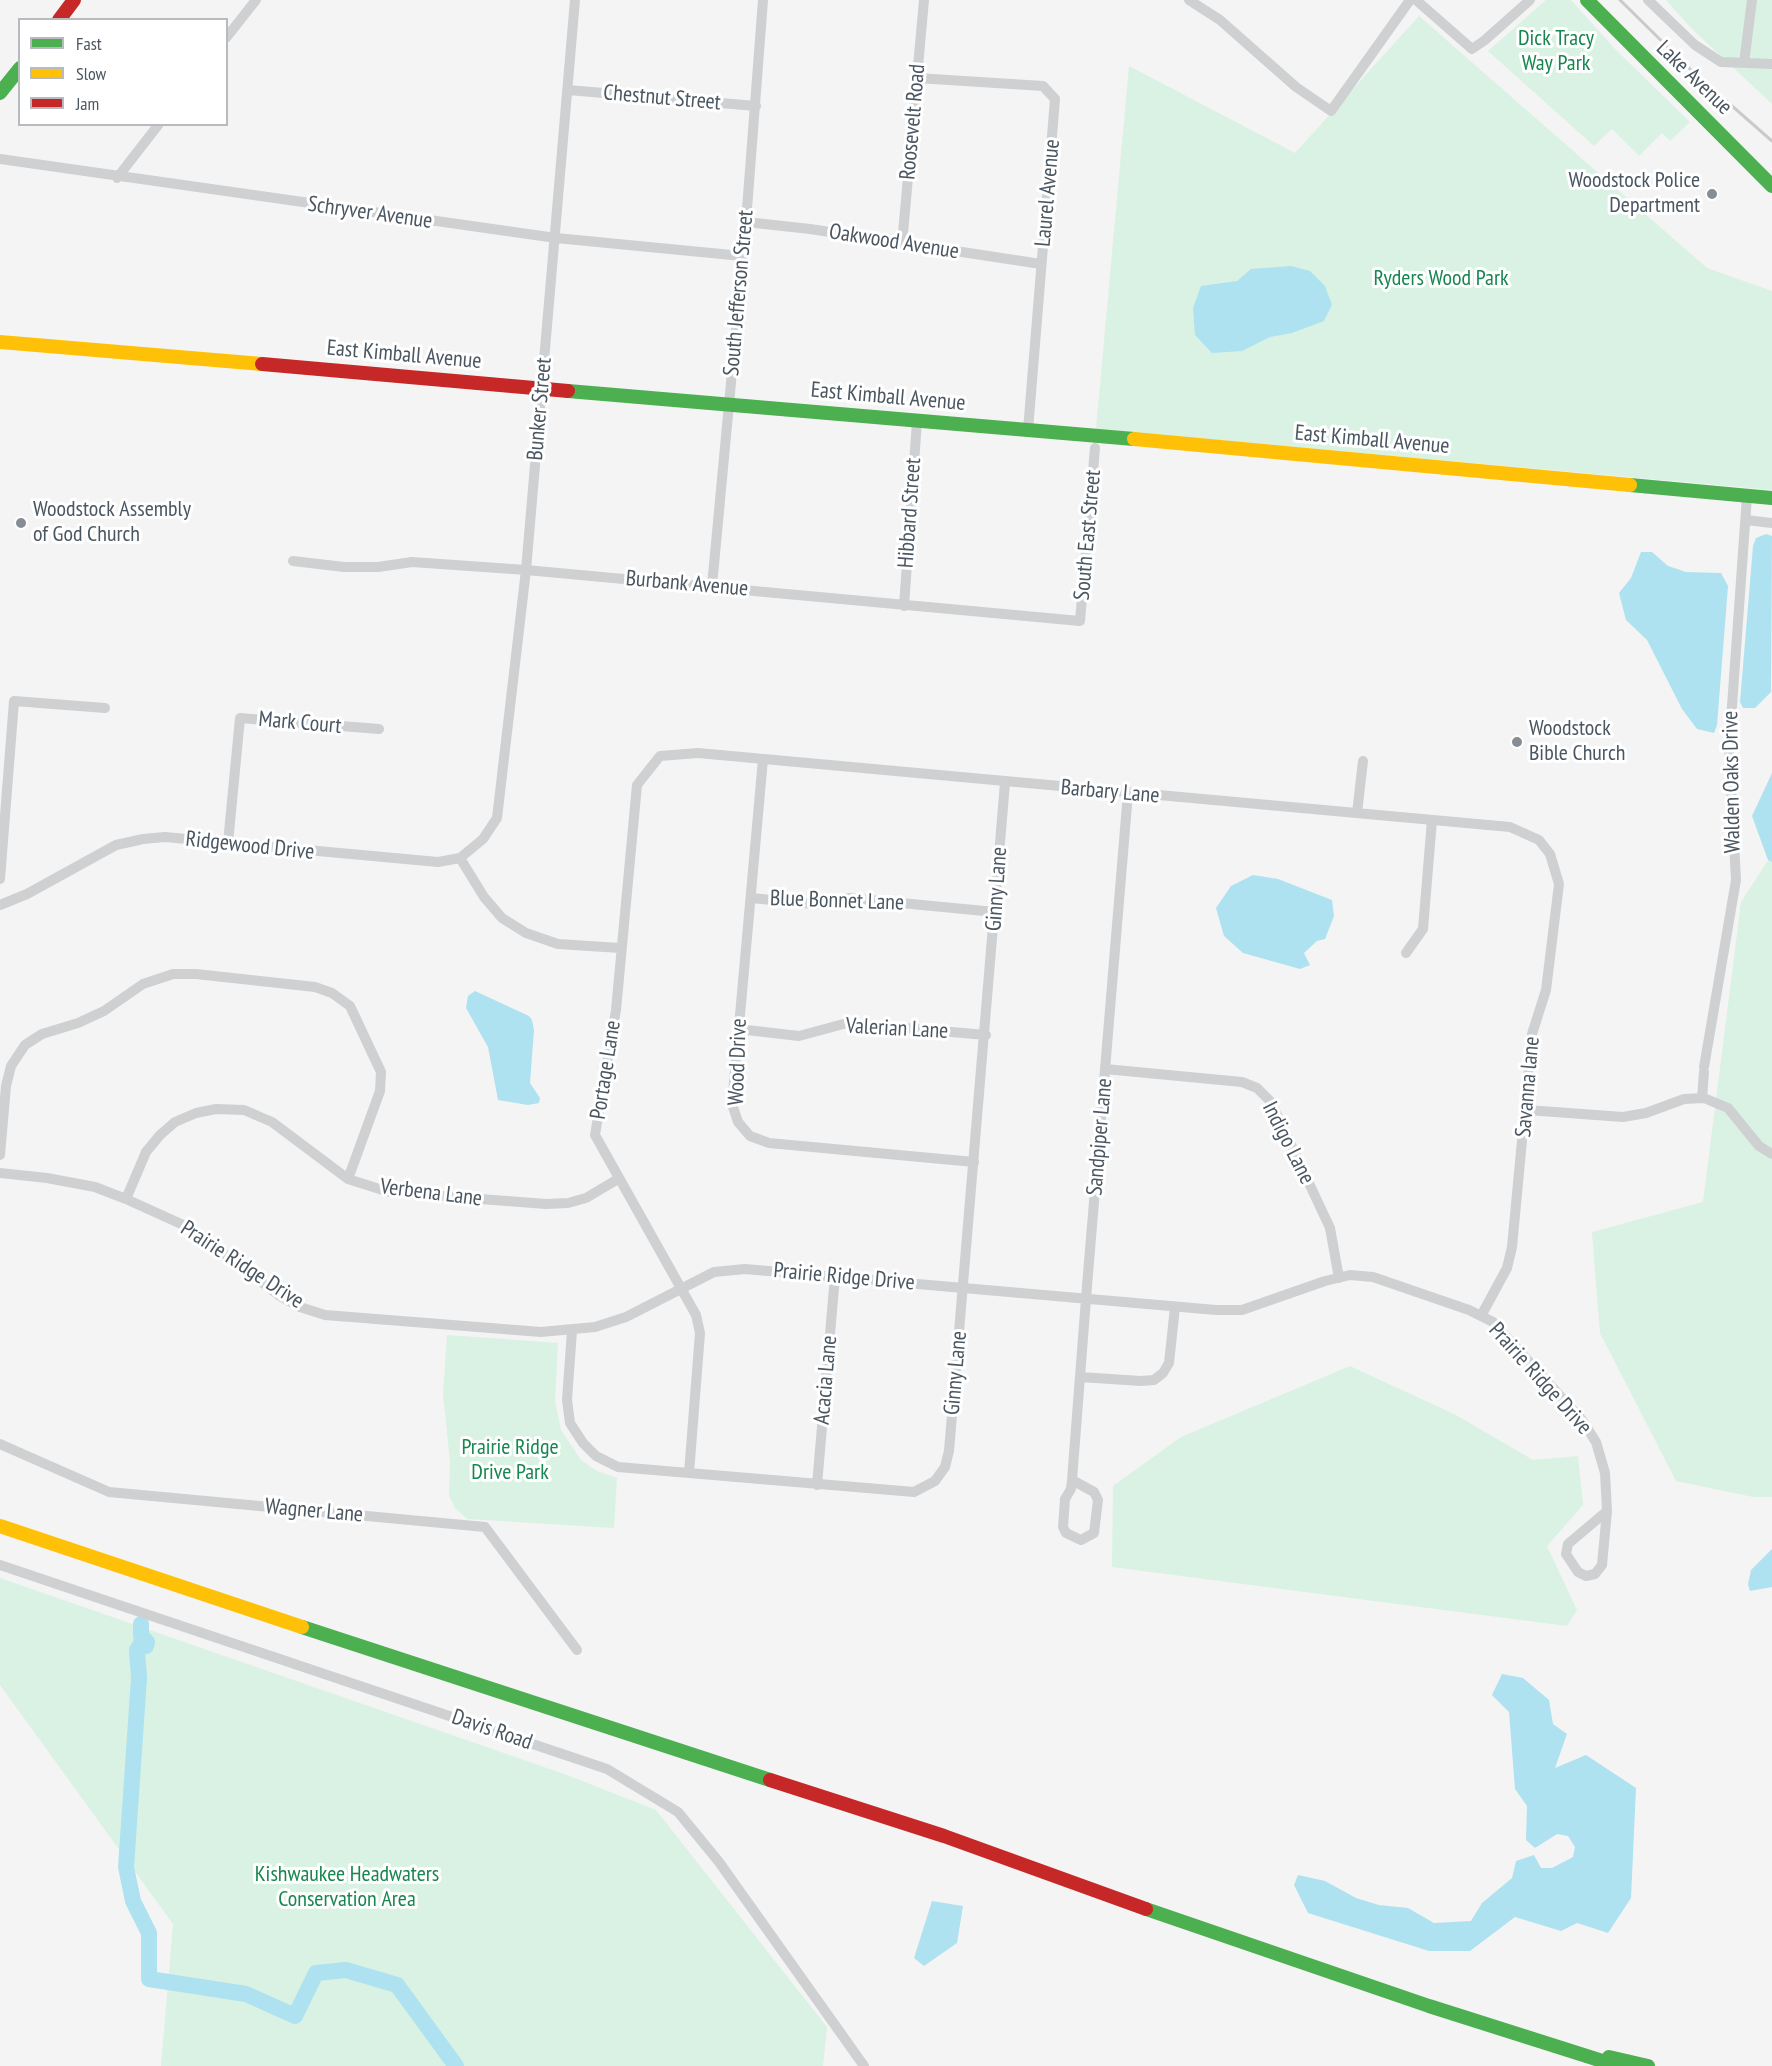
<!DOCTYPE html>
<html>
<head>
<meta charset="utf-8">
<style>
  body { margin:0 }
  #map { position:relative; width:1772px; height:2066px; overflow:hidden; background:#f4f4f4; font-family:"PT Sans Narrow",sans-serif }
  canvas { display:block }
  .legend { position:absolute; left:18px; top:18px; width:210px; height:108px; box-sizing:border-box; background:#fff; border:2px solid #b7bbc0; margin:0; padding:8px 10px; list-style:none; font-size:18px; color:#4a5661 }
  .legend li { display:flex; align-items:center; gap:12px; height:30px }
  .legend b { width:30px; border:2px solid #b7bbc0 }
</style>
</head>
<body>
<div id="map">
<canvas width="1772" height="2066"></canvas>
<ul class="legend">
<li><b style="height:8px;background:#4caf50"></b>Fast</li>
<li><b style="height:8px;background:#ffc107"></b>Slow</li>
<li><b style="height:8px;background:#c62828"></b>Jam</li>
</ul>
</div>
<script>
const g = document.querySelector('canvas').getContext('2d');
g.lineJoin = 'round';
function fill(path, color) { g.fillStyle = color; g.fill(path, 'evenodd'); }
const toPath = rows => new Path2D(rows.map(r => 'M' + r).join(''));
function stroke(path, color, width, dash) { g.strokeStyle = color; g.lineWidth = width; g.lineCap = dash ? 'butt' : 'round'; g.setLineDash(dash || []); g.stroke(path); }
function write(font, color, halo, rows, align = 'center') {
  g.font = font + ' "PT Sans Narrow",sans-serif'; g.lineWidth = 6; g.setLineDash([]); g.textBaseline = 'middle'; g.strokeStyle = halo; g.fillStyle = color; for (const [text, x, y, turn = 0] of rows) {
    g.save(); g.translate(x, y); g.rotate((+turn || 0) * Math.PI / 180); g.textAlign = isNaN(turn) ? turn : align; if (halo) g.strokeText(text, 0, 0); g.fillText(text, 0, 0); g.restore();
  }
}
const green = toPath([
  [1546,0,1571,0,1615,49,1690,122,1670,141,1662,133,1639,156,1612,129,1594,146,1488,51],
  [1666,0,1772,0,1772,104,1691,28],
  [1419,16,1707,268,1772,291,1772,490,1096,429,1129,66,1295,153],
  [1772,854,1772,1497,1753,1497,1676,1481,1600,1333,1592,1232,1703,1202,1741,902],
  [447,1335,558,1343,555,1401,561,1430,581,1460,597,1471,617,1478,614,1528,467,1519,455,1508,449,1496,450,1462,443,1394],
  [1350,1366,1456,1415,1533,1460,1578,1456,1583,1505,1547,1546,1577,1610,1567,1626,1112,1567,1113,1486,1181,1437],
  [0,1578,567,1775,656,1810,827,2027,823,2066,161,2066,173,1924,0,1685]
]);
const water = toPath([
  [1291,266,1310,271,1325,286,1332,305,1324,321,1292,333,1270,337,1242,351,1212,353,1195,335,1193,308,1201,286,1237,281,1251,269],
  [1766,534,1772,536,1771,692,1755,708,1743,708,1740,702,1753,546,1756,538],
  [1641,552,1652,552,1668,566,1686,572,1721,573,1728,586,1717,725,1714,733,1697,729,1682,709,1647,640,1626,620,1619,593,1631,578],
  [1772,773,1772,862,1768,860,1752,816],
  [1253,875,1278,879,1332,900,1334,916,1325,939,1317,941,1304,953,1310,965,1300,969,1243,953,1224,936,1216,908,1231,886],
  [475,991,529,1016,532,1020,534,1030,530,1083,540,1098,539,1103,528,1105,498,1100,488,1047,466,1008,468,996],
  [1772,1549,1772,1587,1750,1591,1748,1584,1751,1570],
  [1502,1674,1523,1678,1549,1700,1553,1724,1567,1734,1555,1768,1586,1755,1636,1788,1631,1898,1608,1933,1577,1923,1561,1931,1515,1917,1470,1951,1429,1951,1308,1913,1294,1885,1298,1875,1325,1881,1356,1898,1379,1905,1408,1908,1434,1923,1471,1921,1482,1903,1512,1878,1516,1861,1534,1855,1541,1868,1552,1868,1573,1857,1575,1847,1568,1836,1557,1834,1535,1848,1526,1840,1527,1806,1515,1789,1509,1712,1492,1695],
  [932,1901,963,1906,957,1943,924,1966,914,1958]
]);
const river = toPath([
  [141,1624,141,1636,147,1642,146,1646,140,1645,137,1650,139,1678,126,1867,133,1901,149,1933,149,1979,246,1994,295,2016,316,1973,346,1970,397,1985,456,2066]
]);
const street = toPath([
  [1189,0,1220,20,1296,87,1331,111,1410,0],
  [1416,0,1472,49,1485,40,1530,0],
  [1648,0,1695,45,1721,62,1772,64],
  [226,38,256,0],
  [1744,63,1752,0],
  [917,78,1043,86,1055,99,1028,430],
  [568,90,756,106],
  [0,159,556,238,742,256],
  [117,178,159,124],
  [746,222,810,229,1041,264],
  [902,244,924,0],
  [1746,520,1772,523],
  [293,561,344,567,378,567,412,562,526,570,1080,621,1095,448],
  [712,586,746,222,763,0],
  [904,606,917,421],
  [763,759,732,1104,738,1122,750,1136,769,1143,974,1162],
  [1357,813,1363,761],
  [228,843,240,718,379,729],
  [460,858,484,897,502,918,526,933,558,944,620,948],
  [0,879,14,701,105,708],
  [751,898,813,904,849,898,995,912],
  [0,905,27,894,116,845,143,839,165,837,438,862,460,858,483,839,497,818,526,570,575,0],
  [1406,953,1423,929,1432,820],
  [738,1029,799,1036,847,1023,986,1035],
  [1704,1067,1736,880,1729,748,1747,496],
  [1105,1069,1242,1082,1257,1088,1271,1102,1330,1228,1339,1278],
  [1702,1098,1704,1072],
  [1527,1110,1623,1117,1646,1113,1684,1099,1704,1098,1728,1108,1759,1146,1772,1154],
  [0,1155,6,1086,11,1066,25,1045,42,1034,78,1023,104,1011,143,984,173,974,196,974,315,987,332,993,350,1006,381,1072,380,1091,348,1179],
  [0,1173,47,1178,95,1187,126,1199,190,1228,280,1296,300,1307,325,1315,541,1332,595,1327,626,1317,714,1272,745,1269,1216,1310,1242,1310,1325,1281,1350,1275,1373,1277,1469,1310,1493,1322,1582,1420,1596,1442,1605,1473,1607,1511,1602,1565,1595,1574,1586,1576,1578,1572,1566,1554,1568,1544,1607,1511],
  [126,1199,146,1152,160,1135,175,1122,196,1113,216,1109,244,1110,272,1122,348,1179,389,1192,546,1204,568,1203,586,1198,618,1179],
  [572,1331,567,1400,570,1423,583,1443,596,1456,618,1467,914,1492,935,1481,945,1467,949,1451,1005,783],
  [1080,1377,1141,1381,1154,1380,1163,1373,1169,1363,1175,1307],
  [0,1444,109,1492,485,1527,577,1650],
  [689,1473,700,1333,696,1315,595,1135,616,1010,637,785,660,756,698,753,1510,827,1539,840,1550,854,1559,884,1546,990,1532,1034,1512,1247,1507,1268,1481,1316],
  [1072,1480,1094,1492,1098,1500,1094,1533,1081,1540,1066,1533,1063,1527,1065,1499,1071,1489,1072,1480,1087,1286,1128,793],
  [817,1485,835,1276],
  [0,1565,607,1769,678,1812,719,1862,864,2066]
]);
const fast = toPath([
  [1587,0,1772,186],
  [0,93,20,68],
  [568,391,1134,439],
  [1630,485,1772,498],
  [302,1627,770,1780],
  [1146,1909,1429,2006,1618,2066],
  [1609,2057,1648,2066]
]);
const slow = toPath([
  [0,342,262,364],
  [1134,439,1630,485],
  [0,1526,302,1627]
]);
const jam = toPath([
  [59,20,74,0],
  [262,364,568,391],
  [770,1780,944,1836,1146,1909]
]);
const rail = toPath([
  [1620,0,1690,69,1772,141]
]);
const markers = [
  [1712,194,6,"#868d94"],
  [21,523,6,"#868d94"],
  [1517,742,6,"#868d94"]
];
const parkNames = [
  ["Dick Tracy",1556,39],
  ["Way Park",1556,64],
  ["Ryders Wood Park",1441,279],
  ["Prairie Ridge",510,1448],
  ["Drive Park",510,1473],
  ["Kishwaukee Headwaters",347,1875],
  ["Conservation Area",347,1900]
];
const streetNames = [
  ["Lake Avenue",1694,78,44],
  ["Chestnut Street",662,98,5],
  ["Roosevelt Road",913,122,-85],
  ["Laurel Avenue",1048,193,-85],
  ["Schryver Avenue",370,213,8],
  ["Oakwood Avenue",894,242,9],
  ["South Jefferson Street",739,293,-85],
  ["East Kimball Avenue",404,355,5],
  ["East Kimball Avenue",888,397,5],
  ["Bunker Street",540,409,-85],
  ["East Kimball Avenue",1372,440,5],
  ["Hibbard Street",910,513,-86],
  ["South East Street",1088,535,-85],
  ["Burbank Avenue",687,584,5],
  ["Mark Court",300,723,5],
  ["Walden Oaks Drive",1732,782,-91],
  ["Barbary Lane",1110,792,5],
  ["Ridgewood Drive",250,846,6],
  ["Ginny Lane",997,889,-86],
  ["Blue Bonnet Lane",837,901,2],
  ["Valerian Lane",897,1029,3],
  ["Wood Drive",738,1062,-88],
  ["Portage Lane",606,1070,-81],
  ["Savanna lane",1528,1087,-85],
  ["Sandpiper Lane",1100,1137,-85],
  ["Indigo Lane",1288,1143,63],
  ["Verbena Lane",431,1193,7],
  ["Prairie Ridge Drive",242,1265,33],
  ["Prairie Ridge Drive",844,1277,5],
  ["Ginny Lane",956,1373,-85],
  ["Prairie Ridge Drive",1540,1379,48],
  ["Acacia Lane",826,1380,-85],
  ["Wagner Lane",314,1511,5],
  ["Davis Road",492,1730,19]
];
const poiNames = [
  ["Woodstock Police",1700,181,"right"],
  ["Department",1700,206,"right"],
  ["Woodstock Assembly",33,510],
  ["of God Church",33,535],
  ["Woodstock",1529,729],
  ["Bible Church",1529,754]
];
fill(green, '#d9f2e3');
fill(water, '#aee2f0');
stroke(river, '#aee2f0', 16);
stroke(street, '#ced0d2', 10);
stroke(fast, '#4caf50', 14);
stroke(slow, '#ffc107', 14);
stroke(jam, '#c62828', 14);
stroke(rail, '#c9cacc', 3);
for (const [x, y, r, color] of markers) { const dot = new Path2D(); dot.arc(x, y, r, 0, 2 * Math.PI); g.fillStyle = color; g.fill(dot); stroke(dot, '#fff', 2); }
write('22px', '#17864f', '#fff', parkNames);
write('22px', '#4a5661', '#fff', streetNames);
write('22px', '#4a5661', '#fff', poiNames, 'left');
</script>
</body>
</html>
